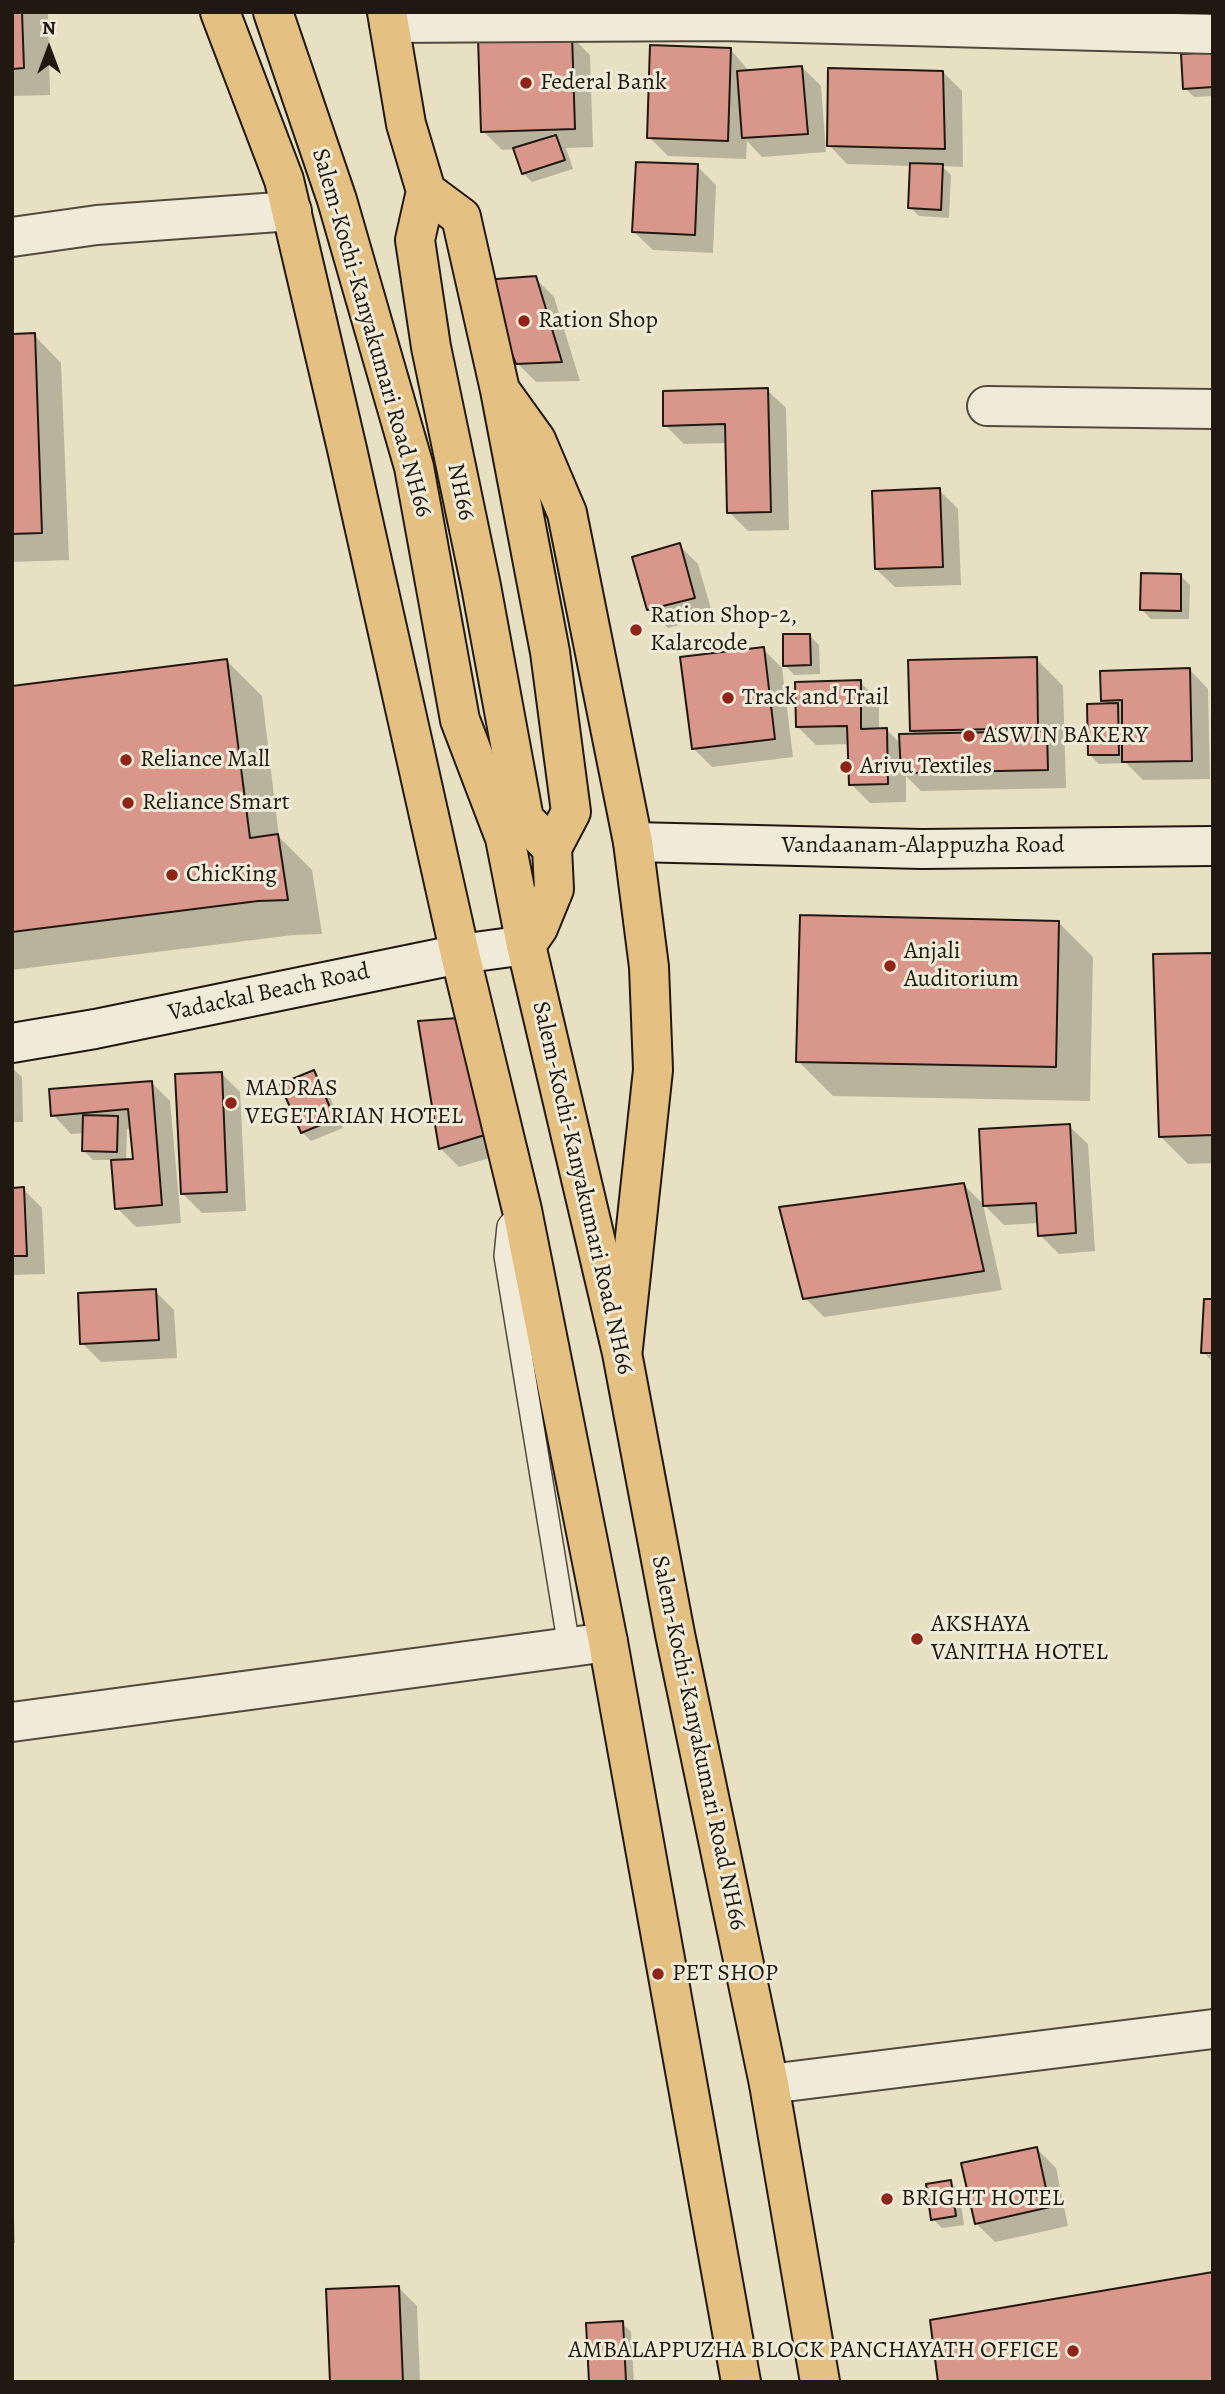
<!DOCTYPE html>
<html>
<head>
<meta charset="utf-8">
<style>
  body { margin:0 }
  #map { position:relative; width:1225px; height:2394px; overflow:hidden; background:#e7e0c3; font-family:Alegreya,serif }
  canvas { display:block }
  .frame { position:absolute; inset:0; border:14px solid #211910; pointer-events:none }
  .north { position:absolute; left:14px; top:14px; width:70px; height:70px; -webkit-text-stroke:5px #efebd8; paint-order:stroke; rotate:0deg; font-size:19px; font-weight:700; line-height:28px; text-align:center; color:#211910 }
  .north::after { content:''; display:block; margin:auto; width:24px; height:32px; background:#211910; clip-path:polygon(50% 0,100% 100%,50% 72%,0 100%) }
</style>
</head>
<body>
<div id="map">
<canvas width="1225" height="2394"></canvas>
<div class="frame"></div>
<div class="north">N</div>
</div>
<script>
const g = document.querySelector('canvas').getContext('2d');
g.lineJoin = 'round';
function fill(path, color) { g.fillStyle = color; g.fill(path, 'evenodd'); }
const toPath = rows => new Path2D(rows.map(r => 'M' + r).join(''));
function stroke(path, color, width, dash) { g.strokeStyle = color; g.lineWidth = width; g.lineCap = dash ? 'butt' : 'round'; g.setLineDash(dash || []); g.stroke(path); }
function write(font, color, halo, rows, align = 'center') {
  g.font = font + ' Alegreya,serif'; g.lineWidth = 6; g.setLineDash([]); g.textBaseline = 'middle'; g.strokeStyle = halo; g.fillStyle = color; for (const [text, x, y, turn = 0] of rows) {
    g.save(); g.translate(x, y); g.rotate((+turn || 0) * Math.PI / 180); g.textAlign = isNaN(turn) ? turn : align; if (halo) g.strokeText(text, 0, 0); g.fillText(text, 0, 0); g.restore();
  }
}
const shadow = toPath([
  [12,12,48,12,50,95,12,96],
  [571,36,590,55,593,147,566,148,573,169,532,182,523,173,516,149,502,150,483,131],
  [731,50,749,71,802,67,821,86,826,152,762,157,747,141,746,159,668,156,649,137],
  [1213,54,1213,96,1194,97,1185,88],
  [943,72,962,91,963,167,942,166,951,175,949,218,919,216,910,207,912,166,847,164,829,145],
  [697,166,716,185,713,253,653,250,634,232],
  [535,278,554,297,580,381,536,382,517,363],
  [34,335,61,363,69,560,12,562,12,336],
  [767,390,786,408,789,530,748,531,729,512,727,443,684,444,665,425],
  [939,490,958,509,961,585,895,587,876,569],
  [679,545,698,564,713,616,668,628,649,609],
  [1181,576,1190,585,1189,619,1151,619,1142,610],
  [810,636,819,645,820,674,794,675,785,665],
  [763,649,782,668,793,757,712,767,693,748],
  [1036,659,1063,686,1066,788,921,791,906,776,906,802,870,803,851,784,850,744,816,745,797,726,860,682,879,701,879,730,887,730,901,744,916,735,911,730],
  [227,661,262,696,279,837,312,870,322,934,293,935,12,970,12,688],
  [1190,670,1208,689,1210,779,1143,780,1126,763,1099,764,1090,755,1108,705,1103,700],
  [1058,922,1093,957,1090,1101,833,1096,798,1061],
  [1213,955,1213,1163,1188,1164,1160,1136],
  [471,1019,506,1153,459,1167,440,1148],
  [12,1068,22,1077,23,1122,12,1122],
  [314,1072,323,1081,343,1128,311,1141,302,1132],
  [221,1073,240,1092,246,1211,202,1213,183,1194],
  [151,1082,170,1101,181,1223,136,1227,117,1208,113,1160,93,1160,84,1151,84,1133,71,1134,53,1115],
  [132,1128,135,1160,126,1161,127,1129],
  [1069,1126,1088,1144,1095,1251,1059,1254,1040,1235,1039,1223,1004,1225,985,1206],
  [964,1185,983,1204,1002,1290,824,1317,805,1298],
  [12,1189,23,1189,42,1208,45,1274,12,1275],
  [155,1291,174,1310,177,1358,101,1362,82,1343],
  [1213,1301,1213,1362,1203,1352],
  [1037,2149,1056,2168,1068,2226,995,2242,976,2223],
  [12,2173,15,2243,12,2243],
  [950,2182,959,2191,964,2225,942,2228,933,2219],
  [398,2287,417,2306,420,2382,332,2382],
  [622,2323,631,2332,634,2382,591,2382]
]);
const building = toPath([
  [12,12,22,12,24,68,12,69,12,12],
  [572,34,575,129,481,132,478,38,572,34],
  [650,45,731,48,728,141,647,138,650,45],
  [1213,52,1213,87,1183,89,1181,54,1213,52],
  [802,66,808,134,742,138,737,71,802,66],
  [828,68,943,71,945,149,827,146,828,68],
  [556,135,565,160,522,174,513,148,556,135],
  [636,162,698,164,695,235,632,232,636,162],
  [910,163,943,164,941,210,908,208,910,163],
  [536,276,562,362,516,364,483,280,536,276],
  [35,333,42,533,12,534,12,334,35,333],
  [768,388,771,512,727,513,725,424,663,426,663,391,768,388],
  [940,488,943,567,875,569,872,491,940,488],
  [680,543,695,598,647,610,632,557,680,543],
  [1141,573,1181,574,1181,611,1140,610,1141,573],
  [783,634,810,634,811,665,783,666,783,634],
  [764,647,775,739,692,749,680,657,764,647],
  [1037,657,1038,728,910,731,908,660,1037,657],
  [227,659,250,838,278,834,288,900,258,901,12,932,12,686,227,659],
  [1190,668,1192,761,1122,762,1122,700,1101,701,1100,671,1190,668],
  [861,680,861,729,887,728,888,784,849,785,847,726,796,727,795,682,861,680],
  [1118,703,1119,755,1088,755,1087,704,1118,703],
  [1047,731,1048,770,901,773,899,734,1047,731],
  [800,915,1059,921,1056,1067,796,1062,800,915],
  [1213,953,1213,1135,1159,1137,1153,954,1213,953],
  [471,1017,488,1134,439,1149,418,1021,471,1017],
  [314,1070,335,1119,301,1133,280,1084,314,1070],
  [222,1072,227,1192,181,1194,175,1074,222,1072],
  [152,1081,162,1205,115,1209,111,1160,133,1159,128,1109,51,1116,49,1089,152,1081],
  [83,1115,118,1116,117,1152,82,1151,83,1115],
  [1070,1124,1076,1233,1038,1236,1036,1203,983,1206,979,1129,1070,1124],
  [964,1183,984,1271,803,1299,779,1207,964,1183],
  [24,1187,27,1256,12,1256,12,1188,24,1187],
  [156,1289,159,1340,80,1344,78,1293,156,1289],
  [1204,1299,1213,1299,1213,1353,1201,1353,1204,1299],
  [1037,2147,1050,2207,975,2224,961,2163,1037,2147],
  [951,2180,956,2216,931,2220,926,2184,951,2180],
  [1213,2272,1213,2382,938,2382,930,2320,1213,2272],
  [399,2286,403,2382,330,2382,326,2289,399,2286],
  [623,2321,626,2381,589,2382,586,2323,623,2321]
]);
const service = toPath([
  [521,1211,508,1226,505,1256,569,1647]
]);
const minor = toPath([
  [389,23,721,21,1213,34],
  [12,237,97,225,292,211],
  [987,406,1213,409],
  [12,1722,608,1642],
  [769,2084,1213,2029]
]);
const secondary = toPath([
  [633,842,922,849,1213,846],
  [12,1043,95,1029,460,954,526,945]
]);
const primary = toPath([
  [387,12,406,124,426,191,415,240,431,347,481,586,524,819,552,848,554,889,538,928,526,945],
  [426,191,461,217,500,390,550,652,571,812,552,848],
  [500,390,536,440,567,513,633,842,649,967,653,1070,623,1348]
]);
const trunk = toPath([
  [220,12,284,180,347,449,460,954,522,1210,608,1642,741,2382],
  [273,12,337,200,414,467,460,720,505,838,526,945,622,1353,675,1634,769,2084,820,2382]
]);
const markers = [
  [526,83,7,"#8f2418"],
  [524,321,7,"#8f2418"],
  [636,630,7,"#8f2418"],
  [728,698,7,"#8f2418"],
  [969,736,7,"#8f2418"],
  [126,760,7,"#8f2418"],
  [846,767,7,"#8f2418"],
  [128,803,7,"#8f2418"],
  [172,875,7,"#8f2418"],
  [890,966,7,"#8f2418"],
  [231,1103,7,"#8f2418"],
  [917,1639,7,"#8f2418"],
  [658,1974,7,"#8f2418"],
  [887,2199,7,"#8f2418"],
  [1073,2351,7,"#8f2418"]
];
const poiNames = [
  ["Federal Bank",540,83],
  ["Ration Shop",538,321],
  ["Ration Shop-2,",650,616],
  ["Kalarcode",650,644],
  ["Track and Trail",742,698],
  ["ASWIN BAKERY",983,736],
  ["Reliance Mall",140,760],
  ["Arivu Textiles",860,767],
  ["Reliance Smart",142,803],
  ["ChicKing",186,875],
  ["Anjali",904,952],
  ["Auditorium",904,980],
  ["MADRAS",245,1089],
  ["VEGETARIAN HOTEL",245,1117],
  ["AKSHAYA",931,1625],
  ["VANITHA HOTEL",931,1653],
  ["PET SHOP",672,1974],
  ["BRIGHT HOTEL",901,2199],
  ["AMBALAPPUZHA BLOCK PANCHAYATH OFFICE",1059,2351,"right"]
];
const streetNames = [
  ["Salem-Kochi-Kanyakumari Road NH66",371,333,74],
  ["NH66",460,492,78],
  ["Vandaanam-Alappuzha Road",923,846],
  ["Vadackal Beach Road",269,993,-12],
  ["Salem-Kochi-Kanyakumari Road NH66",582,1188,77],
  ["Salem-Kochi-Kanyakumari Road NH66",698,1743,78]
];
fill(shadow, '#0003');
fill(building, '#d9978b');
stroke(building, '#211910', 2);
stroke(service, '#524b3d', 24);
stroke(minor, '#524b3d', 42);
stroke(secondary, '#211910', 42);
stroke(primary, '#211910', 42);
stroke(trunk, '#211910', 42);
stroke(service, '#efebd8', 21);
stroke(minor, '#efebd8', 38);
stroke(secondary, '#efebd8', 38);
stroke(primary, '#e4c082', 38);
stroke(trunk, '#e4c082', 38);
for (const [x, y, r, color] of markers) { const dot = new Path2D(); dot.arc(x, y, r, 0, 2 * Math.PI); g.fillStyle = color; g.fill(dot); stroke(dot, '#efebd8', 2.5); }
write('24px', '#211910', '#efebd8', poiNames, 'left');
write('24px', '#211910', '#efebd8', streetNames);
</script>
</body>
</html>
